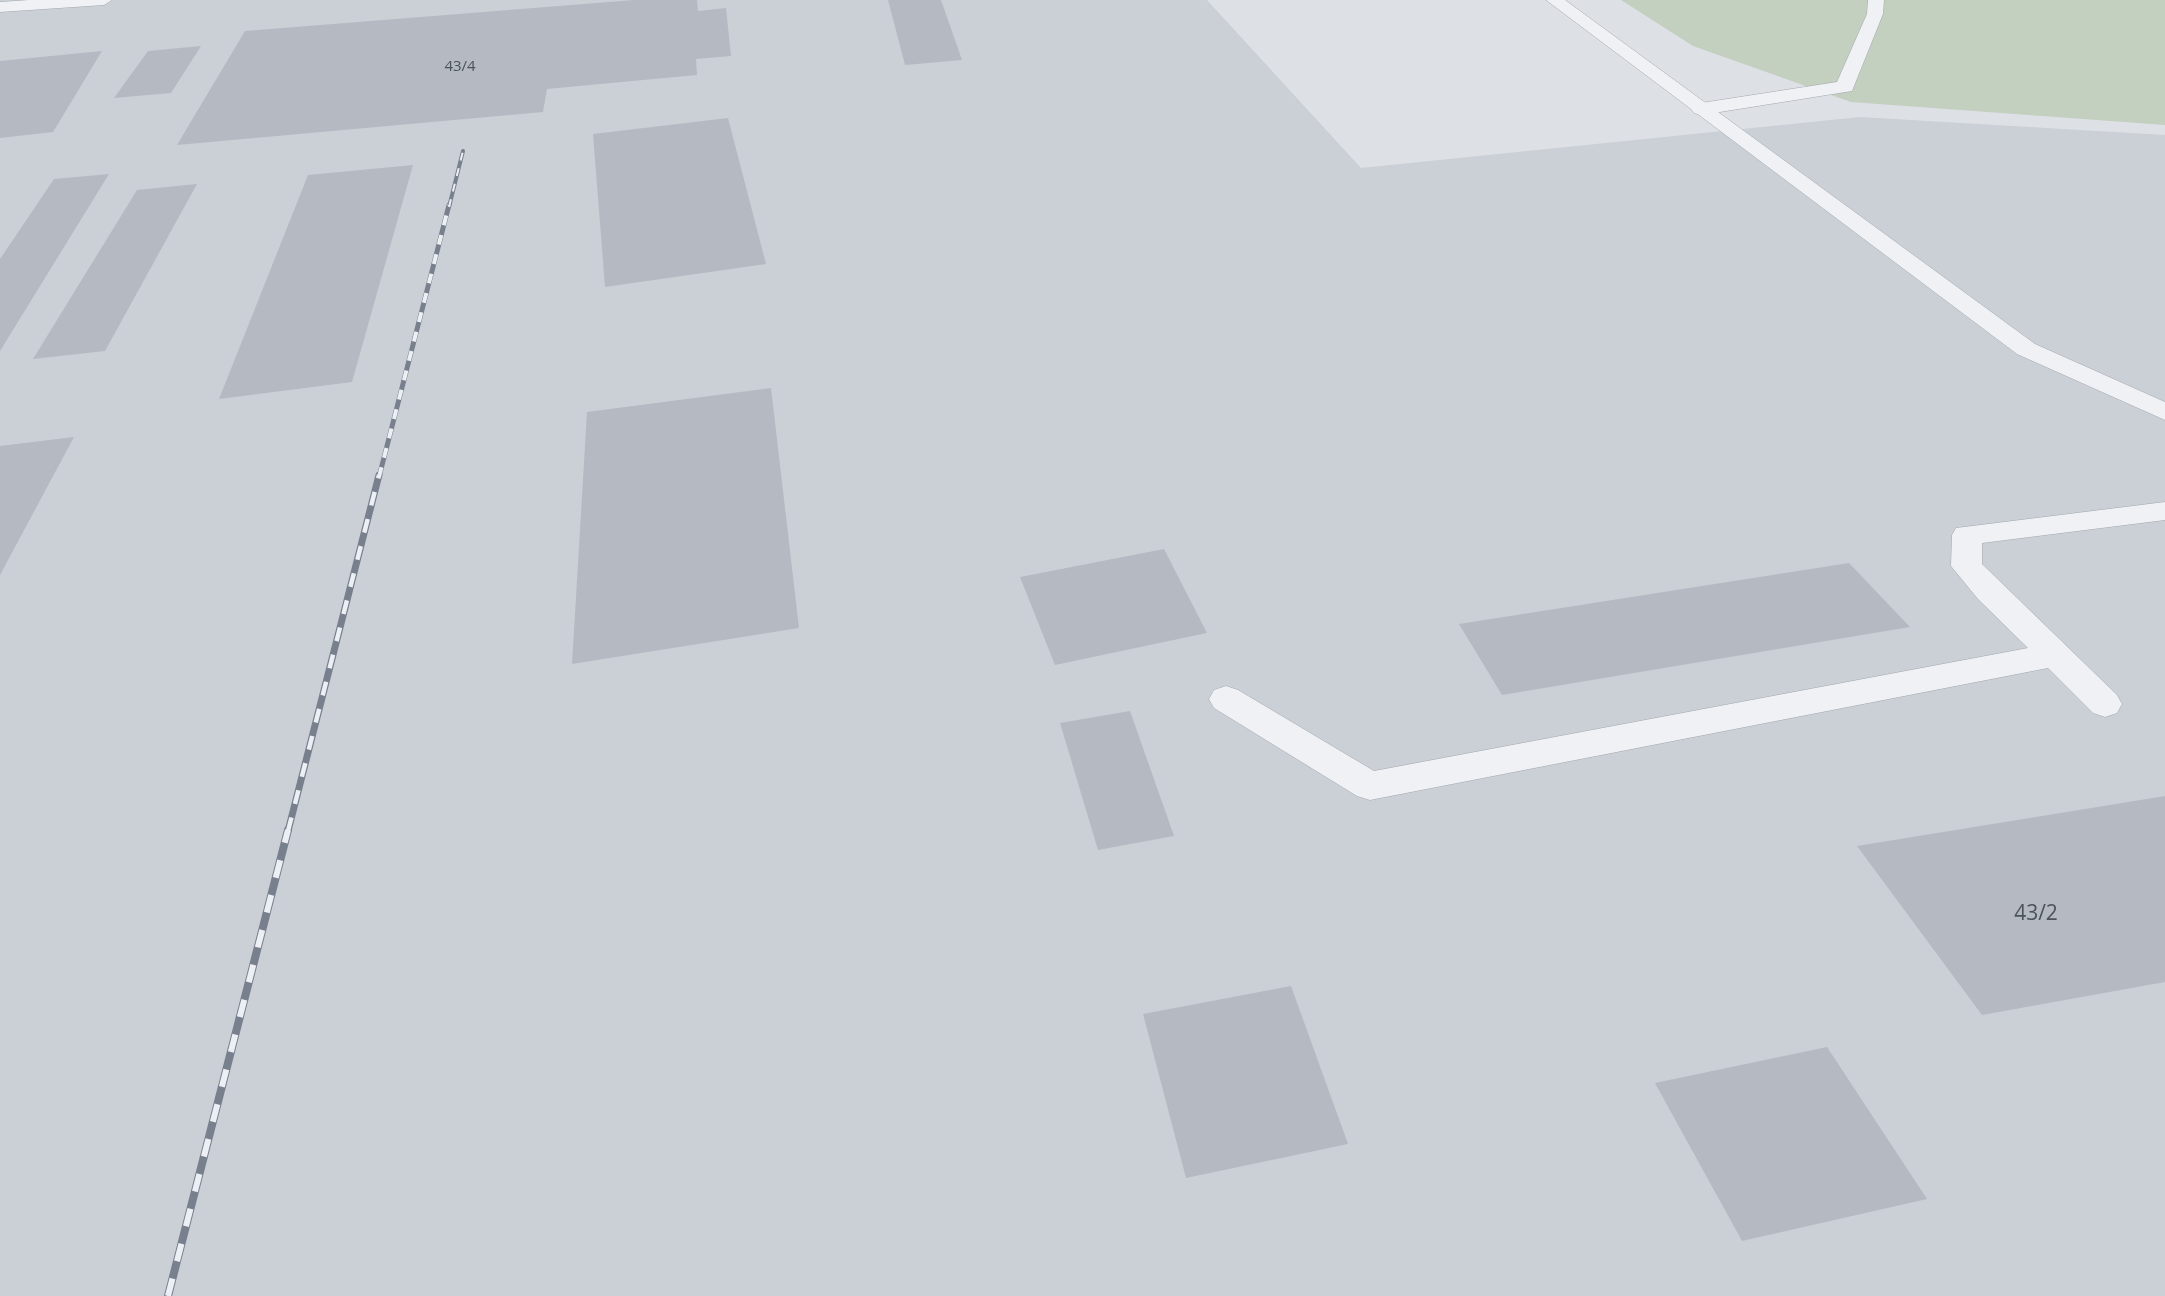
<!DOCTYPE html>
<html>
<head>
<meta charset="utf-8">
<style>
  body { margin:0 }
  canvas { display:block; background:#dde0e5 }
</style>
</head>
<body>
<canvas width="2165" height="1296"></canvas>
<script>
const g = document.querySelector('canvas').getContext('2d');
g.lineJoin = 'round';
function fill(path, color) { g.fillStyle = color; g.fill(path, 'evenodd'); }
const toPath = rows => new Path2D(rows.map(r => 'M' + r).join(''));
function stroke(path, color, width, dash) { g.strokeStyle = color; g.lineWidth = width; g.lineCap = dash ? 'butt' : 'round'; g.setLineDash(dash || []); g.stroke(path); }
function write(font, color, halo, rows, align = 'center') {
  g.font = font + ' "Open Sans",sans-serif'; g.lineWidth = 4.5; g.setLineDash([]); g.textBaseline = 'middle'; g.strokeStyle = halo; g.fillStyle = color; for (const [text, x, y, turn = 0] of rows) {
    g.save(); g.translate(x, y); g.rotate((+turn || 0) * Math.PI / 180); g.textAlign = isNaN(turn) ? turn : align; if (halo) g.strokeText(text, 0, 0); g.fillText(text, 0, 0); g.restore();
  }
}
const built = toPath([
  [0,0,1207,0,1361,168,1860,117,2165,135,2165,1296,0,1296]
]);
const green = toPath([
  [1621,0,2165,0,2165,125,1851,102,1693,46]
]);
const building = toPath([
  [634,0,697,0,698,11,726,8,731,56,696,59,697,75,547,89,543,112,177,145,245,31],
  [888,0,941,0,962,60,905,65],
  [201,46,171,93,114,98,148,51],
  [102,51,53,132,0,138,0,61],
  [728,118,766,264,605,287,593,134],
  [413,165,352,382,219,399,308,175],
  [109,174,0,351,0,259,54,179],
  [197,184,105,351,33,359,137,190],
  [771,388,799,628,572,664,587,412],
  [74,437,0,575,0,446],
  [1164,549,1207,633,1055,665,1020,577],
  [1849,563,1910,627,1502,695,1459,624],
  [1130,711,1174,836,1098,850,1060,723],
  [2165,796,2165,982,1982,1015,1857,846],
  [1291,986,1348,1144,1186,1178,1143,1014],
  [1827,1047,1927,1199,1742,1241,1655,1083]
]);
const service = toPath([
  [29,0,112,0,104,5,0,12,0,2,29,0],
  [1868,0,1884,0,1883,14,1852,91,1701,115,1694,113,1691,109,1694,105,1701,103,1837,82,1867,14,1868,0],
  [2165,502,2165,520,1982,543,1982,564,2117,695,2122,704,2117,713,2105,717,2093,713,2048,668,1370,800,1357,796,1214,708,1209,699,1214,690,1226,686,1238,690,1374,771,2028,648,1978,599,1951,566,1952,535,1956,528,2165,502]
]);
const minor = toPath([
  [1546,0,1565,0,2035,344,2165,402,2165,420,2017,354,1546,0]
]);
const railFar3 = toPath([
  [449,207,463,151]
]);
const railFar2 = toPath([
  [379,477,449,205]
]);
const railFar1 = toPath([
  [288,831,379,475]
]);
const rail = toPath([
  [168,1296,288,830]
]);
const farNumbernames = [
  ["43/4",460,67]
];
const nearNumbernames = [
  ["43/2",2036,914]
];
fill(built, '#cbd0d7');
fill(green, '#c3cfbf');
fill(building, '#b5bac2');
stroke(service, '#a3a7af', 1);
stroke(minor, '#a3a7af', 1);
fill(service, '#eff1f4');
fill(minor, '#eff1f4');
stroke(railFar3, '#78808d', 4);
stroke(railFar2, '#78808d', 5);
stroke(railFar1, '#78808d', 7);
stroke(rail, '#78808d', 8);
stroke(railFar3, '#eceff3', 2, [8]);
stroke(railFar2, '#eceff3', 4, [10]);
stroke(railFar1, '#eceff3', 4.5, [14]);
stroke(rail, '#eceff3', 6, [18]);
write('15px', '#4b525d', null, farNumbernames);
write('21px', '#4b525d', null, nearNumbernames);
</script>
</body>
</html>
